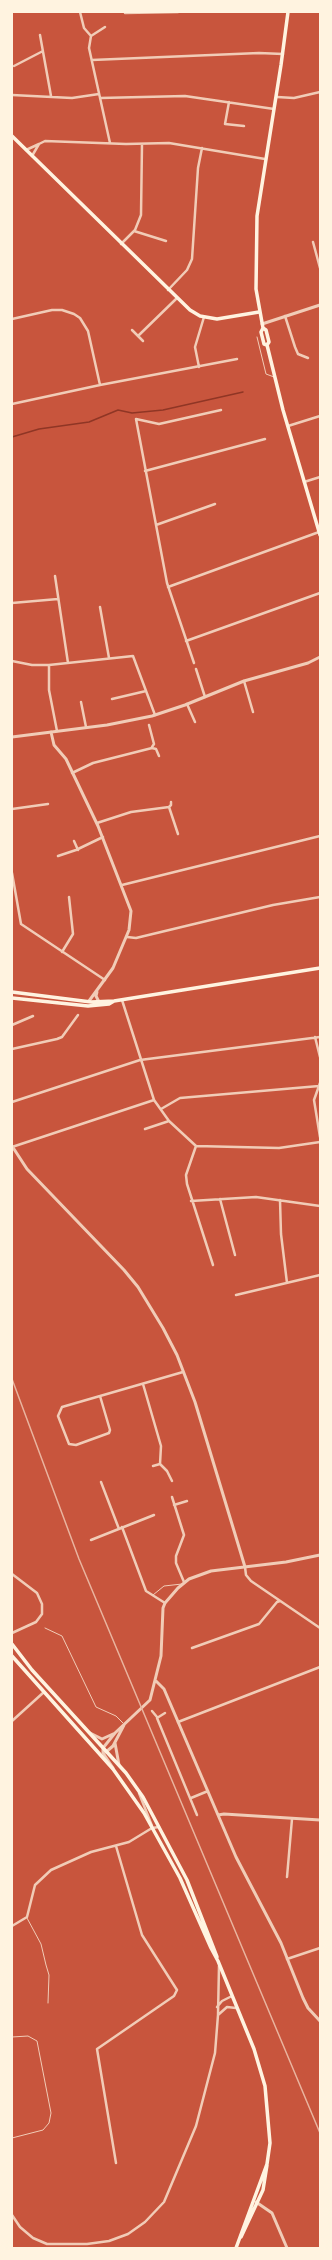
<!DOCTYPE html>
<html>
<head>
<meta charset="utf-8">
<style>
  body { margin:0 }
  #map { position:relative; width:332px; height:2260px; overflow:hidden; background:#c8553d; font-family:"Fira Sans Condensed",sans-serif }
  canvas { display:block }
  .frame { position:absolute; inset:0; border:13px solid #fff3e0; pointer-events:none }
</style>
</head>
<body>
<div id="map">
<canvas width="332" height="2260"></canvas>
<div class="frame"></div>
</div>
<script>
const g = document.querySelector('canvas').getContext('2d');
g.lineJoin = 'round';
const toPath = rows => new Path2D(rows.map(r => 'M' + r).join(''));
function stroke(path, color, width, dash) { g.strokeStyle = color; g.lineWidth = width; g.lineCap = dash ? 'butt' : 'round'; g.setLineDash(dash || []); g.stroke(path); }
const stream = toPath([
  [12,437,39,429,89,422,118,410,132,413,163,410,243,392]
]);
const service = toPath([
  [257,337,266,374,274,377],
  [153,1595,164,1586,182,1584],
  [45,1628,62,1636,96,1707,116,1716,123,1723],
  [27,1918,41,1944,46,1965,49,1975,48,2003],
  [12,2037,28,2036,37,2041,51,2113,49,2123,43,2130,12,2138]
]);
const minor = toPath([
  [80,12,84,28,91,36,89,48,110,143],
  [125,13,178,12],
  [40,35,51,96],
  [91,36,105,27],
  [92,60,259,53,283,54],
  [14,66,43,51],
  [12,95,72,98,99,94],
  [277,97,294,98,320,92],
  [100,98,185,96,274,109],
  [229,102,225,124,244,126],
  [39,144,45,141,126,144,169,143,265,159],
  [26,150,39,144,32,156],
  [134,231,166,241],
  [313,242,320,268],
  [121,244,135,230,141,215,142,144],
  [168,290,187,270,192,259,198,168,202,148],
  [285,316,295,347,298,354,308,358],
  [12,319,52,310,62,310,74,314,80,318,88,331,100,385],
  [132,330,143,341],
  [138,336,176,299],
  [199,367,195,347,204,317],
  [12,404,100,385,237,359],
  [288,426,320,416],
  [145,471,265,439],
  [304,482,320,477],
  [156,525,215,504],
  [55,576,68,663],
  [168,587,319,532],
  [12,603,58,599],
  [100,607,109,658],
  [186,641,320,593],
  [12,661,32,665,49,665],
  [194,663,167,583,136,419,159,424,221,410],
  [196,669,205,697],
  [244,681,253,712],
  [112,699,146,691],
  [81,702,86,727],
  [187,704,195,722],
  [149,725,154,744,152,747],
  [57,731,49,690,49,665,133,656,155,715],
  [72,773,93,763,152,748,156,749,159,756],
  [169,807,178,834],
  [12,809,48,804],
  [97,823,131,812,169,807,171,805,171,802],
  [74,841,78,850],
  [58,856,76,850,103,837],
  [12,873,21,924,105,980],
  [122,885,320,836],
  [127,937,136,938,273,905,320,897],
  [62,952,73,934,69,897],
  [122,1000,154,1100,169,1121,196,1146],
  [12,1025,33,1016],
  [315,1037,320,1057],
  [12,1049,57,1039,62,1037,78,1015],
  [320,1083,314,1100,320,1137],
  [12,1102,140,1060,320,1037],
  [161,1109,180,1098,319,1086],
  [145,1129,169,1121],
  [196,1146,186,1175,187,1184,213,1265],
  [196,1146,279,1148,320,1142],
  [12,1147,154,1100],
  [220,1199,235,1255],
  [280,1200,281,1234,287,1283],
  [191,1201,256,1197,320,1206],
  [236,1295,320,1275],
  [143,1384,161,1446,160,1464,167,1471,172,1481],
  [100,1396,110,1430,109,1433,76,1445,69,1444,58,1416,62,1407,183,1372],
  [153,1466,160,1464],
  [101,1482,119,1529],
  [172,1497,184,1535,176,1556,176,1563,184,1582],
  [174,1505,187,1501],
  [122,1527,146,1591,165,1603],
  [91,1540,154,1515],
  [245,1567,246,1575,251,1581,320,1628],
  [12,1574,37,1593,42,1604,42,1614,36,1622,12,1633],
  [192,1648,259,1624,277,1602,280,1601],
  [152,1711,157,1717],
  [165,1713,157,1718,197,1815],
  [12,1721,44,1692],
  [178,1722,320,1667],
  [139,1793,152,1826],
  [191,1798,208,1791],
  [116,1846,142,1935,177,1990,174,1996,97,2049,116,2163],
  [287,1877,292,1819],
  [12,1926,27,1917,35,1885,51,1870,91,1852,129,1842,152,1828,159,1827],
  [287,1959,320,1948],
  [219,1966,218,2015,227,2007,236,2008],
  [217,2007,222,2001,232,1996],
  [12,2215,20,2227,33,2238,47,2244,87,2244,109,2241,128,2234,145,2222,164,2202,196,2126,215,2053,218,2015]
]);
const tertiary = toPath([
  [262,324,320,305],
  [51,732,54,745,66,759,98,826,131,911,129,930,113,968,89,1001],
  [12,737,107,725,152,716,185,705,244,681,308,663,320,657],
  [97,992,96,996,99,1002],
  [12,1146,27,1169,124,1270,138,1287,163,1328,177,1355,195,1402,245,1567],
  [156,1681,164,1689,236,1857,281,1943,303,1998,308,2008,320,2021],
  [90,1733,102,1739,113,1734],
  [115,1743,119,1765],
  [106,1752,113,1746,124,1725],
  [113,1768,103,1753,103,1748,115,1733,150,1700,161,1656,163,1608,165,1603,178,1588,189,1579,211,1571,286,1562,320,1555],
  [218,1815,224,1814,320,1820],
  [256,2202,272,2213,287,2248]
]);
const secondary = toPath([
  [12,136,190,310,200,316,217,319,259,312]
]);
const primary = toPath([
  [263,328,266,330,269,342,267,345,283,410,320,535],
  [267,345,264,344,261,332,263,328,256,289,257,216,281,65,288,12],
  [12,992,91,1002,114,1001,320,968],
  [12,998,88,1006,109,1004,114,1001],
  [12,1644,32,1670,126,1773,143,1797,187,1880,217,1957],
  [12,1656,113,1769,144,1813,180,1878,211,1948,218,1961,254,2049,265,2086,270,2143,267,2164,236,2248],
  [241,2237,263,2190,267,2165]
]);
const rail = toPath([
  [12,1379,79,1559,320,2133]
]);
stroke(stream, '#8f3625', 1.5);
stroke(service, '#f1ccb7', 1);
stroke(minor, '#f1ccb7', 2.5);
stroke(tertiary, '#f1ccb7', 3);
stroke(secondary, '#fff3e0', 3.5);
stroke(primary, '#fff3e0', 3.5);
stroke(rail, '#e9b49f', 1.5);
</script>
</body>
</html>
